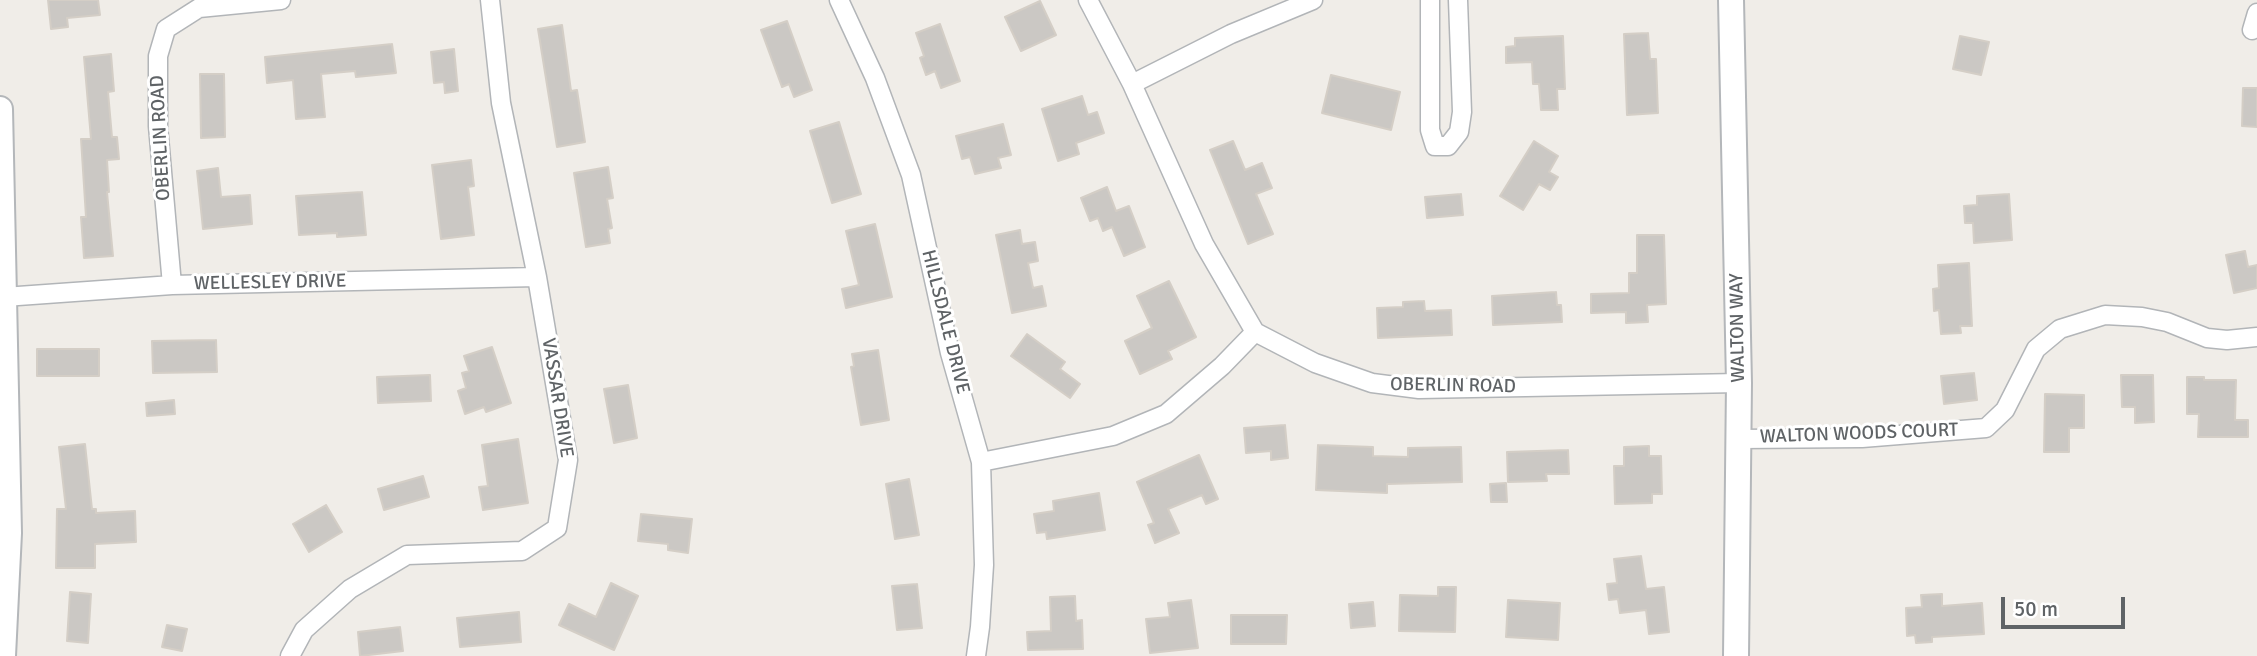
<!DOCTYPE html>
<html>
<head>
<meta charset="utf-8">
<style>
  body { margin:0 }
  #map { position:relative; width:2257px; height:656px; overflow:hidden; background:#f0ede8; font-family:Signika,sans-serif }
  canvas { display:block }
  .scale { position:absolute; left:2001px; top:597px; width:124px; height:32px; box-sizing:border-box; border:4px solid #5f6366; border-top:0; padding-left:9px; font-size:21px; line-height:24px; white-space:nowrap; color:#5f6366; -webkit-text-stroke:5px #fff; paint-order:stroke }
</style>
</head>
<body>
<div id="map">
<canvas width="2257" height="656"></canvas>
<div class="scale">50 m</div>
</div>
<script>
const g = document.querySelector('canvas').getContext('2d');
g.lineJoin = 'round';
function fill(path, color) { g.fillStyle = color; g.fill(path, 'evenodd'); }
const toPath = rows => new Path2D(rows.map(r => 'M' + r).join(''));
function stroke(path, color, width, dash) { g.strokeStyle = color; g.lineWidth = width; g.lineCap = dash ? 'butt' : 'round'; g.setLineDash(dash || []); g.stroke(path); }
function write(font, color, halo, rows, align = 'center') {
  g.font = font + ' Signika,sans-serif'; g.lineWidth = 6; g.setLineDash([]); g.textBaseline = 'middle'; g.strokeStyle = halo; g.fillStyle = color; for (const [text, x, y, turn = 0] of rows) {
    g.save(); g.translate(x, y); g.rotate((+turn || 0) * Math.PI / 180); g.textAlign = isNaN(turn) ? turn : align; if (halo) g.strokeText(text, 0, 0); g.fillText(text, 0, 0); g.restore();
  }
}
const building = toPath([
  [48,0,98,0,100,15,67,18,68,27,51,29,48,0],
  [1040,1,1056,35,1021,51,1005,17,1040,1],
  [787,21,812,90,794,97,789,84,782,87,761,30,787,21],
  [940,24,960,81,941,88,935,71,926,75,920,58,924,56,916,33,940,24],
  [562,25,571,91,577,90,585,142,557,147,538,29,562,25],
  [1648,33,1650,59,1656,59,1658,113,1627,115,1624,34,1648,33],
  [1563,36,1565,89,1557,89,1558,110,1541,110,1539,84,1533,84,1532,62,1506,63,1506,47,1515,46,1515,38,1563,36],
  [1960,36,1989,42,1981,75,1953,69,1960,36],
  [392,44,396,73,356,77,355,71,321,74,325,117,296,119,293,80,267,83,265,57,392,44],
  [454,49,458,91,445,93,444,82,434,83,431,52,454,49],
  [111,54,114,91,108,92,112,137,117,137,119,159,107,160,109,192,107,192,113,256,84,258,81,217,86,217,81,139,91,139,84,57,111,54],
  [200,74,224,74,225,137,201,138,200,74],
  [1331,75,1400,92,1391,130,1322,113,1331,75],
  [2243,88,2257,88,2257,127,2242,126,2243,88],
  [1082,96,1088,115,1097,112,1104,133,1076,143,1079,154,1058,161,1042,109,1082,96],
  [839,122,861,194,832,203,810,131,839,122],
  [1003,124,1011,155,998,158,1001,168,975,174,970,157,962,159,956,136,1003,124],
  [1233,141,1245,170,1262,163,1272,188,1256,194,1273,234,1248,244,1210,150,1233,141],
  [1534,141,1558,156,1549,172,1558,177,1550,190,1539,184,1523,210,1500,196,1534,141],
  [471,160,474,186,468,187,474,235,441,239,432,165,471,160],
  [608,167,613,198,607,199,612,228,608,229,610,243,586,247,574,173,608,167],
  [218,168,221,197,250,195,252,224,203,229,197,171,218,168],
  [1107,187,1116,211,1129,206,1145,247,1124,256,1112,227,1103,231,1098,218,1090,221,1081,198,1107,187],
  [362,192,366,235,337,237,337,233,299,235,296,196,362,192],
  [1461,194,1463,215,1427,218,1425,197,1461,194],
  [2009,194,2012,240,1974,243,1973,223,1965,223,1964,206,1977,205,1977,196,2009,194],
  [875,224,892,297,846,308,842,289,859,285,846,231,875,224],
  [1020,230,1022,244,1035,242,1038,261,1028,263,1033,288,1042,286,1046,306,1012,313,996,235,1020,230],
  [1637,235,1664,235,1666,304,1647,305,1648,322,1626,323,1626,312,1591,313,1591,294,1629,293,1629,273,1637,273,1637,235],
  [2245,251,2248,267,2257,265,2257,288,2234,293,2226,255,2245,251],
  [1969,263,1972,326,1960,326,1961,333,1941,334,1939,310,1934,311,1933,289,1939,288,1938,265,1969,263],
  [1169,281,1196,337,1168,351,1172,359,1140,374,1125,341,1152,328,1137,296,1169,281],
  [1556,292,1557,305,1561,305,1562,322,1493,325,1492,296,1556,292],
  [1424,301,1425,311,1451,310,1452,335,1378,338,1377,308,1403,307,1403,302,1424,301],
  [1027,334,1065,362,1060,369,1080,384,1070,398,1011,356,1027,334],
  [216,340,217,372,153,373,152,341,216,340],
  [492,347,511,403,486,412,484,407,465,414,458,391,466,388,462,373,469,371,464,356,492,347],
  [37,349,99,349,99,376,37,376,37,349],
  [878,350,889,420,861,425,851,367,854,366,852,354,878,350],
  [1974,373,1977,400,1944,404,1941,376,1974,373],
  [430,375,431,401,378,403,377,377,430,375],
  [2121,375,2153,375,2154,422,2135,423,2135,407,2122,407,2121,375],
  [2187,377,2204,377,2204,380,2236,380,2235,420,2248,420,2248,437,2198,437,2199,414,2187,414,2187,377],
  [628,385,637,438,614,443,604,389,628,385],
  [2045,394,2084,395,2084,428,2069,428,2069,452,2044,452,2045,394],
  [174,400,175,414,147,416,146,403,174,400],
  [1285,425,1288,458,1271,460,1271,451,1246,453,1244,428,1285,425],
  [518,439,528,503,483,510,479,487,488,486,482,445,518,439],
  [85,444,92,509,96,509,96,513,135,511,136,542,95,544,95,568,56,568,57,509,66,509,59,447,85,444],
  [1318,445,1373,447,1373,456,1408,457,1408,448,1461,447,1462,482,1387,484,1387,493,1316,490,1318,445],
  [1649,446,1649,456,1661,456,1662,494,1652,494,1652,503,1615,504,1614,466,1624,466,1624,447,1649,446],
  [1568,450,1569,474,1546,474,1547,481,1508,482,1507,452,1568,450],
  [1199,455,1218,499,1206,504,1202,495,1168,509,1179,533,1155,543,1148,525,1154,523,1137,482,1199,455],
  [423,476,429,497,384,510,378,489,423,476],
  [909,479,919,535,895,539,886,484,909,479],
  [1506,483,1507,502,1491,502,1490,484,1506,483],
  [1099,493,1105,530,1047,539,1046,532,1037,533,1034,514,1054,511,1053,501,1099,493],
  [326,505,342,532,309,552,293,524,326,505],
  [641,514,692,519,688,553,668,550,668,544,638,541,641,514],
  [1641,556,1646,589,1664,587,1669,632,1649,634,1646,610,1620,613,1618,599,1609,600,1607,584,1617,583,1614,559,1641,556],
  [611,583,638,596,614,650,559,625,569,604,596,617,611,583],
  [917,584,922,628,897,630,892,586,917,584],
  [1438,587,1456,587,1455,632,1399,631,1400,595,1438,596,1438,587],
  [70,592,91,594,88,643,67,641,70,592],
  [1942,594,1942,606,1982,603,1984,634,1932,637,1932,642,1916,643,1915,635,1907,636,1906,608,1922,607,1921,595,1942,594],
  [1075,596,1076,621,1082,620,1083,649,1028,650,1027,632,1051,631,1050,597,1075,596],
  [1191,600,1198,648,1150,653,1146,619,1170,617,1168,603,1191,600],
  [1508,600,1560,603,1558,640,1506,637,1508,600],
  [1373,602,1375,626,1351,628,1349,604,1373,602],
  [519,612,521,642,460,647,457,618,519,612],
  [1231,615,1287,615,1286,644,1231,644,1231,615],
  [167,625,187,629,182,651,162,647,167,625],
  [400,627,403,651,360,656,358,632,400,627]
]);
const street = toPath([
  [839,0,875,78,911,175,950,353,981,462,984,565,980,627,976,656],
  [1088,0,1132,84,1204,244,1255,332,1315,363,1372,383,1419,389,1739,383],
  [1430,0,1430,130,1435,146,1448,146,1459,132,1462,112,1458,0],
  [2252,30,2257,13],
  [1132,84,1231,34,1313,0],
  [172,285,158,126,158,56,166,29,199,8,281,0],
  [4,297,172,285,537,277],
  [1739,439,1862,438,1986,428,2005,410,2036,349,2060,329,2105,315,2142,317,2167,322,2207,338,2227,340,2257,337],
  [981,462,1113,436,1166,414,1222,366,1255,332],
  [290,656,304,630,350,589,407,555,522,551,557,528,568,460,537,277,501,103,490,0]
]);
const secondary = toPath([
  [1731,0,1739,383,1736,656],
  [0,109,9,533,3,656]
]);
const streetNames = [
  ["OBERLIN ROAD",161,138,-93],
  ["WELLESLEY DRIVE",270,283,-1],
  ["HILLSDALE DRIVE",945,322,76],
  ["WALTON WAY",1738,328,-91],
  ["OBERLIN ROAD",1453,386,1],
  ["VASSAR DRIVE",557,398,81],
  ["WALTON WOODS COURT",1859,434,-2]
];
fill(building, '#cbc8c4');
stroke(building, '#d4cec6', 2);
stroke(street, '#b2b5b8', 21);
stroke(secondary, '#b4b7ba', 28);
stroke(street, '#fff', 18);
stroke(secondary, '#fff', 24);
write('19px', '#5f6366', '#fff', streetNames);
</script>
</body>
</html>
